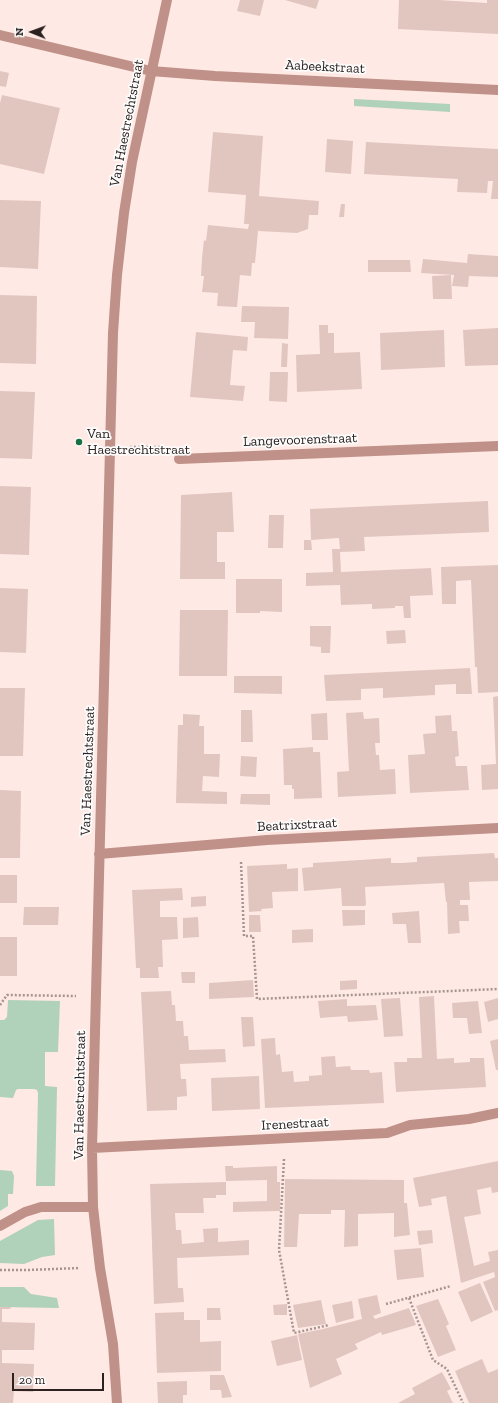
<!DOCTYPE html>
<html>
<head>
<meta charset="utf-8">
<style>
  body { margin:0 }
  #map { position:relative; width:498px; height:1403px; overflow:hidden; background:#ffe9e4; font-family:"Zilla Slab",serif }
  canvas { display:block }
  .north { position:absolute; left:12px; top:12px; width:40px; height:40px; -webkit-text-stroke:3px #fcfcfc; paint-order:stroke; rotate:271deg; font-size:11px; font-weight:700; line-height:16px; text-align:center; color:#2b211f }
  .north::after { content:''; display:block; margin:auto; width:14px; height:18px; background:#2b211f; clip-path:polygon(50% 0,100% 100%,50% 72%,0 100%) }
  .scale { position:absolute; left:12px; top:1373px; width:92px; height:18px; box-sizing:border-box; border:2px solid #2b211f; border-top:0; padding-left:5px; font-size:12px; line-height:14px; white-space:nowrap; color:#2b211f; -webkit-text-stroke:3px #fcfcfc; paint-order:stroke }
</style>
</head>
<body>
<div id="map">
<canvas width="498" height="1403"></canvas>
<div class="north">N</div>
<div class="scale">20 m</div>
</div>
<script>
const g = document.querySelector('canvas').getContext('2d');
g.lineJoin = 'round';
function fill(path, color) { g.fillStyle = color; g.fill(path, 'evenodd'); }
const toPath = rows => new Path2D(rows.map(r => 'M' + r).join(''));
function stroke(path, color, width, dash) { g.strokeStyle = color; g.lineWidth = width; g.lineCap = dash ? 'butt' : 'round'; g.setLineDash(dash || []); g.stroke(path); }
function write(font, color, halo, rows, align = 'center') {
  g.font = font + ' "Zilla Slab",serif'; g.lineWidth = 3.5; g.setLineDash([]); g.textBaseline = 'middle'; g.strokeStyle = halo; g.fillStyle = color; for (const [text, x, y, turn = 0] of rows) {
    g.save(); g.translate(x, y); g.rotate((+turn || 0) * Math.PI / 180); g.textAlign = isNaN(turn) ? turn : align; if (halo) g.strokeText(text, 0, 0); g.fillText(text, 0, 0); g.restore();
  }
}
const green = toPath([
  [354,99,450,104,450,112,354,106],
  [8,1000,60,1001,58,1052,45,1052,45,1086,57,1087,55,1186,36,1186,38,1093,37,1090,34,1089,18,1089,16,1090,13,1098,0,1097,0,1020,4,1020,7,1017],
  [0,1170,12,1171,14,1176,13,1194,8,1194,8,1206,0,1211],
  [38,1220,54,1219,55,1255,42,1257,24,1264,0,1263,0,1241],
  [0,1287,24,1287,31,1294,57,1298,59,1308,0,1307]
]);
const building = toPath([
  [240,0,264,0,260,16,237,11],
  [285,0,319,0,316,9],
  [399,0,439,0,487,3,487,0,498,0,498,34,398,29],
  [0,71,9,73,6,87,0,86],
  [2,95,60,108,44,174,0,164,0,103],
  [213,132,263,136,259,196,319,201,318,215,309,215,308,229,297,233,258,231,255,263,252,263,251,276,240,275,237,307,217,306,218,293,202,292,204,276,201,276,202,258,204,240,206,241,208,225,248,229,249,224,244,224,246,195,208,192],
  [327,139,353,141,351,174,325,172],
  [366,142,498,149,498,199,491,199,493,181,488,181,487,193,457,192,458,179,364,174],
  [0,200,41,201,38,269,0,267],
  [341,204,345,204,344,217,339,217],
  [468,254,498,256,498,277,469,276,468,287,452,286,454,275,421,273,423,259,467,263],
  [368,260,410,260,411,272,368,272],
  [451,275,452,299,433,299,432,276],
  [0,295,37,296,36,364,0,363],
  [242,306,289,307,288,339,254,338,255,322,241,322],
  [319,325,328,325,328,333,334,333,334,353,360,352,362,389,297,392,296,355,320,354],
  [498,328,498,365,465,366,463,330],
  [444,330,445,367,381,370,380,333],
  [196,332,248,337,247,351,233,350,230,385,245,386,243,401,190,397],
  [282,343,288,344,287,367,281,367],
  [270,372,288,372,287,402,269,401],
  [0,391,35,392,32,459,0,458],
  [0,486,31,487,29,555,0,554],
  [232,492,234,532,217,532,217,562,225,562,225,579,180,579,181,495],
  [488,501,489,532,364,537,365,551,340,552,341,572,431,568,433,595,410,596,411,618,404,618,403,606,395,606,395,608,372,609,372,604,341,605,340,585,306,586,306,573,333,572,332,549,340,549,339,538,311,540,310,509],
  [269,515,284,515,283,548,268,548],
  [304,540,311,540,312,550,304,550],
  [498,565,498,692,478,693,477,667,475,667,471,580,456,581,456,604,442,604,441,567],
  [236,579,282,579,282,612,260,611,260,613,236,613],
  [0,588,28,589,26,653,0,652],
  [180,610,228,610,227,676,179,676],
  [310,626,331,626,330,653,321,653,321,647,310,646],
  [405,630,406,643,387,644,386,631],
  [470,668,472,694,456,694,456,684,435,685,435,695,383,698,383,688,361,689,361,700,326,701,324,675],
  [234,676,282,676,282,694,234,693],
  [0,688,25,688,23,756,0,756],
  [498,696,498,789,482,790,481,765,496,764,493,697],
  [241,710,252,710,253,742,241,742],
  [363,712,364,719,379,718,380,743,375,743,376,755,379,755,380,770,395,769,396,794,338,797,337,772,349,771,346,713],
  [327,713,328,740,312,740,311,714],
  [183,714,200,715,199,726,204,726,204,754,220,754,219,777,203,776,202,791,227,792,227,804,176,803,178,725,183,725],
  [451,715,452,731,457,731,459,756,455,757,456,766,467,766,469,790,410,793,408,755,425,754,423,734,436,733,435,716],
  [313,747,313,752,320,752,322,798,294,799,294,789,292,789,292,785,284,785,283,749],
  [241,756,257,757,256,777,240,776],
  [0,790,21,791,20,858,0,858],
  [241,794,270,794,270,805,240,804],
  [494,853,495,858,498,858,498,881,469,882,470,900,460,900,460,905,468,905,469,921,459,921,460,933,448,934,447,902,446,902,444,883,365,887,366,905,364,906,342,906,341,888,304,891,302,868,313,867,313,863,391,858,391,863,401,863,417,862,417,857],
  [287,864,287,869,298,868,298,891,272,892,273,908,261,909,262,911,249,912,247,866],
  [0,875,17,875,17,903,0,903],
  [182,888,183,900,160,901,160,917,177,917,178,939,162,940,163,967,158,967,159,978,140,978,140,968,136,968,132,890],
  [206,896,206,906,191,907,191,897],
  [24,907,59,907,58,925,23,925],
  [342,910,365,910,365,925,343,926],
  [419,911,421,943,408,943,406,924,393,924,392,913],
  [249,915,260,915,261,932,249,932],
  [198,917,199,937,183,938,183,918],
  [313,929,313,942,292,943,292,930],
  [0,937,17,937,17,976,0,976],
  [181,972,195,972,195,983,182,983],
  [253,980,254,997,209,999,209,983],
  [357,980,357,989,340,990,340,981],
  [171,991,172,1005,175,1005,176,1021,183,1021,184,1036,188,1036,189,1050,225,1049,226,1062,180,1064,181,1079,186,1079,187,1096,177,1097,177,1110,147,1111,141,992],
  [434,996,437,1059,454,1058,454,1063,470,1062,470,1058,484,1058,486,1087,396,1092,394,1062,407,1062,407,1058,422,1058,419,997],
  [400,998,403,1036,384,1037,381,999],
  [498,998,498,1019,488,1022,484,1002],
  [347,999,347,1006,376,1005,378,1020,348,1022,347,1016,320,1018,318,1001],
  [478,1001,482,1033,469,1034,467,1018,453,1018,452,1003],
  [241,1017,253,1017,255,1046,243,1047],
  [275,1038,276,1055,280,1054,282,1072,293,1071,294,1082,309,1081,309,1076,322,1075,321,1057,335,1056,336,1067,350,1066,351,1070,369,1070,370,1073,382,1072,384,1103,265,1108,261,1039],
  [498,1039,498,1070,496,1070,490,1041],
  [259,1076,260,1109,212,1111,211,1078],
  [498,1161,498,1192,492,1193,491,1187,477,1190,481,1214,464,1217,474,1266,490,1261,488,1252,498,1250,498,1310,495,1311,483,1282,495,1277,494,1272,461,1283,446,1196,431,1199,432,1205,419,1207,413,1178],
  [225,1166,233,1166,233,1168,277,1166,277,1182,280,1182,280,1211,233,1212,233,1202,267,1201,267,1180,226,1181],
  [285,1179,404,1180,404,1203,407,1203,410,1235,394,1237,394,1213,358,1214,358,1246,344,1247,345,1210,331,1210,331,1214,299,1214,297,1247,284,1247],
  [226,1182,226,1195,216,1195,216,1198,203,1198,204,1213,175,1213,176,1230,181,1230,182,1244,204,1242,203,1229,218,1228,218,1242,249,1240,249,1255,177,1258,178,1288,183,1288,184,1302,154,1304,150,1184],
  [432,1230,433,1243,419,1245,417,1231],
  [421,1248,424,1277,397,1280,394,1250],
  [480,1283,493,1312,471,1322,458,1292],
  [377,1295,381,1313,373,1316,375,1319,409,1308,416,1325,382,1335,381,1332,355,1344,358,1349,336,1359,342,1374,310,1388,298,1334,323,1329,362,1319,358,1299],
  [438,1299,449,1324,446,1326,456,1350,438,1357,416,1306],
  [321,1300,326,1324,298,1328,293,1305],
  [352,1301,354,1318,336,1323,332,1305],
  [287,1304,287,1315,274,1315,273,1305],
  [0,1307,11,1307,10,1309,2,1309,2,1322,35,1323,34,1350,2,1350,2,1363,34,1364,33,1392,14,1391,13,1403,0,1403],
  [207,1308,220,1308,221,1320,207,1320],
  [184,1312,184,1320,200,1320,200,1342,221,1341,221,1371,157,1373,155,1313],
  [297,1335,302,1360,277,1366,271,1341],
  [482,1359,488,1373,498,1369,498,1403,469,1403,455,1371],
  [442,1372,451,1389,447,1391,453,1403,398,1403,415,1394,412,1388],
  [210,1375,224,1375,232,1397,222,1398,221,1390,210,1390],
  [187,1381,187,1395,183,1395,183,1403,158,1403,157,1382]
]);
const path = toPath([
  [130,447,163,447],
  [241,862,244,936,253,936,257,999,498,989],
  [0,1005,7,995,76,996],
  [284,1159,279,1250,294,1333,329,1325],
  [0,1270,28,1270,80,1268],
  [409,1298,433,1360,447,1369,463,1403],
  [386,1304,451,1286]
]);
const minor = toPath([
  [0,35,151,71,215,76,498,90],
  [179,459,498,446],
  [99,854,267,840,498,828],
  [92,1148,387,1133,410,1125,469,1119,498,1113],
  [0,1226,25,1212,41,1207,93,1207],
  [117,1403,113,1344,100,1268,93,1207,92,1148,113,333,117,275,124,213,132,162,167,0]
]);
const markers = [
  [79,442,4,"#186f42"]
];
const streetNames = [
  ["Aabeekstraat",325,67,3],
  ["Van Haestrechtstraat",127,123,-79],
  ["Langevoorenstraat",300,440,-2],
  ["Van Haestrechtstraat",88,771,-88],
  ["Beatrixstraat",297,825,-3],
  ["Van Haestrechtstraat",80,1095,-89],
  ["Irenestraat",295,1124,-3]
];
const poiNames = [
  ["Van",87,434],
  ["Haestrechtstraat",87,450]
];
fill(green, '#b0d1ba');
fill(building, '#e1c6c0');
stroke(path, '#a59491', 2.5, [2, 2]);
stroke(minor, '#bf9188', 10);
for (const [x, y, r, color] of markers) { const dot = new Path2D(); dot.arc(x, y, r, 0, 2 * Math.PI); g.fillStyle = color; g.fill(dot); stroke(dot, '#fcfcfc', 1.5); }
write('14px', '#2b211f', '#fcfcfc', streetNames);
write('14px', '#2b211f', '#fcfcfc', poiNames, 'left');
</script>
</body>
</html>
